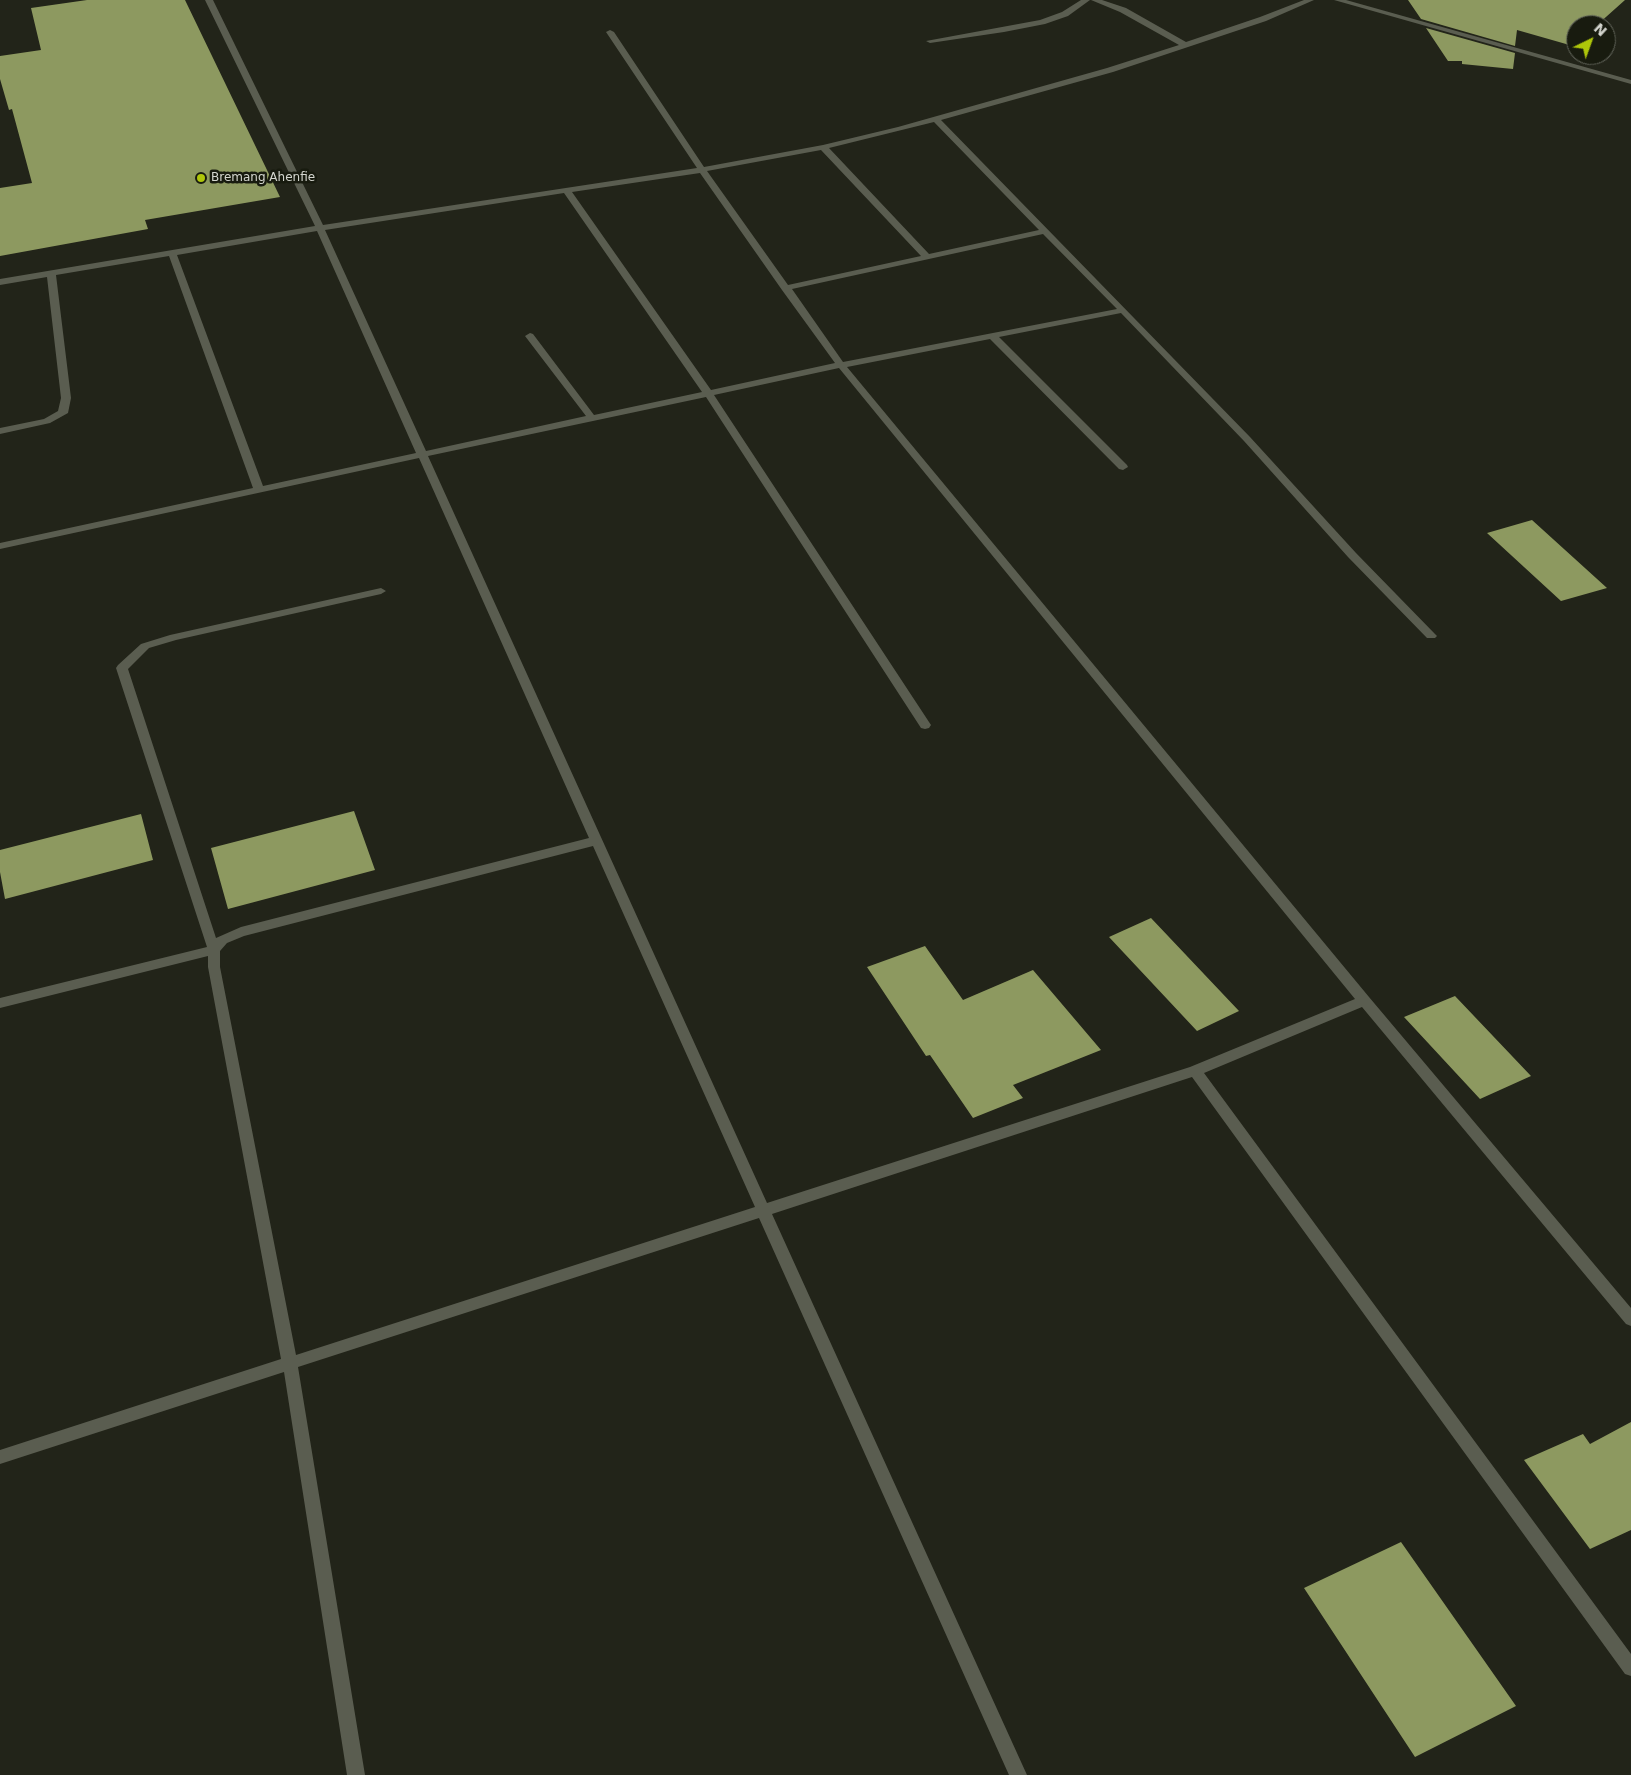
<!DOCTYPE html>
<html>
<head>
<meta charset="utf-8">
<style>
  body { margin:0 }
  #map { position:relative; width:1631px; height:1775px; overflow:hidden; background:#222419; font-family:"DejaVu Sans",sans-serif }
  canvas { display:block }
  .north { position:absolute; left:1566px; top:15px; width:50px; height:50px; box-sizing:border-box; background:#181b0f; border:1px solid #63665c; border-radius:50%; rotate:42deg; font-size:14px; font-weight:700; line-height:20px; text-align:center; color:#d4d6cf }
  .north::after { content:''; display:block; margin:auto; width:18px; height:22px; background:#aec60a; clip-path:polygon(50% 0,100% 100%,50% 72%,0 100%) }
</style>
</head>
<body>
<div id="map">
<canvas width="1631" height="1775"></canvas>
<div class="north">N</div>
</div>
<script>
const g = document.querySelector('canvas').getContext('2d');
g.lineJoin = 'round';
function fill(path, color) { g.fillStyle = color; g.fill(path, 'evenodd'); }
const toPath = rows => new Path2D(rows.map(r => 'M' + r).join(''));
function stroke(path, color, width, dash) { g.strokeStyle = color; g.lineWidth = width; g.lineCap = dash ? 'butt' : 'round'; g.setLineDash(dash || []); g.stroke(path); }
function write(font, color, halo, rows, align = 'center') {
  g.font = font + ' "DejaVu Sans",sans-serif'; g.lineWidth = 5; g.setLineDash([]); g.textBaseline = 'middle'; g.strokeStyle = halo; g.fillStyle = color; for (const [text, x, y, turn = 0] of rows) {
    g.save(); g.translate(x, y); g.rotate((+turn || 0) * Math.PI / 180); g.textAlign = isNaN(turn) ? turn : align; if (halo) g.strokeText(text, 0, 0); g.fillText(text, 0, 0); g.restore();
  }
}
const building = toPath([
  [87,0,185,0,280,197,145,220,148,229,0,256,0,188,32,183,12,109,9,110,0,79,0,56,41,50,31,8],
  [1408,0,1625,0,1597,25,1576,25,1576,43,1573,46,1517,30,1515,46,1421,19],
  [1426,28,1515,53,1513,69,1462,64,1462,61,1448,61],
  [1532,520,1607,588,1561,601,1487,533],
  [354,811,375,870,228,909,211,848],
  [141,814,153,860,5,899,0,872,0,850],
  [1151,918,1239,1011,1197,1031,1109,937],
  [925,946,963,1000,1033,970,1101,1050,1013,1085,1023,1098,973,1118,930,1055,926,1056,867,967],
  [1455,996,1531,1076,1480,1099,1404,1017],
  [1631,1422,1631,1530,1590,1549,1524,1460,1583,1434,1590,1444],
  [1401,1542,1516,1706,1415,1757,1304,1588]
]);
const minor = toPath([
  [205,0,213,0,323,225,697,168,606,32,610,30,614,32,704,167,823,145,898,127,1107,68,1179,45,1120,12,1091,0,1102,0,1126,8,1186,42,1260,17,1304,0,1314,0,1266,21,1113,72,941,120,1250,437,1356,553,1435,634,1437,636,1435,638,1427,638,1348,557,1244,441,1121,313,999,337,1127,465,1128,467,1123,470,1119,469,990,339,847,367,1369,997,1631,1308,1631,1326,1626,1324,1362,1007,1204,1073,1631,1654,1631,1676,1625,1674,1192,1077,772,1214,1027,1775,1009,1775,759,1218,298,1367,365,1775,347,1775,284,1372,0,1464,0,1450,281,1359,208,967,208,956,0,1008,0,998,207,947,116,668,118,665,141,644,170,635,381,588,386,591,381,594,176,640,149,648,128,669,216,938,241,927,589,838,419,458,0,549,0,543,253,488,169,256,56,275,71,398,68,413,50,423,0,434,0,428,44,419,58,411,61,398,47,277,0,285,0,279,315,226,205,0],
  [934,122,1039,230,929,254,829,148,934,122],
  [821,150,921,256,788,285,707,171,821,150],
  [700,173,782,290,835,363,711,390,572,192,700,173],
  [564,193,702,392,594,415,533,334,530,333,525,336,586,416,426,451,325,230,564,193],
  [317,231,416,453,263,486,177,255,317,231],
  [1043,234,1117,309,843,362,792,289,1043,234],
  [839,368,1355,999,1190,1067,767,1203,428,456,706,397,921,728,925,729,929,728,931,725,929,722,714,395,839,368],
  [593,846,755,1207,296,1355,220,967,220,951,227,943,244,936,593,846],
  [1081,0,1090,0,1068,16,1045,24,1004,32,930,43,926,41,1040,20,1062,12,1081,0],
  [1334,0,1346,0,1631,80,1631,84,1334,0]
]);
const markers = [
  [201,178,5,"#aec60a"]
];
const farPoinames = [
  ["Bremang Ahenfie",211,178]
];
fill(building, '#8d9960');
fill(minor, '#5a5d50');
for (const [x, y, r, color] of markers) { const dot = new Path2D(); dot.arc(x, y, r, 0, 2 * Math.PI); g.fillStyle = color; g.fill(dot); stroke(dot, '#181b0f', 2); }
write('12px', '#d4d6cf', '#181b0f', farPoinames, 'left');
</script>
</body>
</html>
